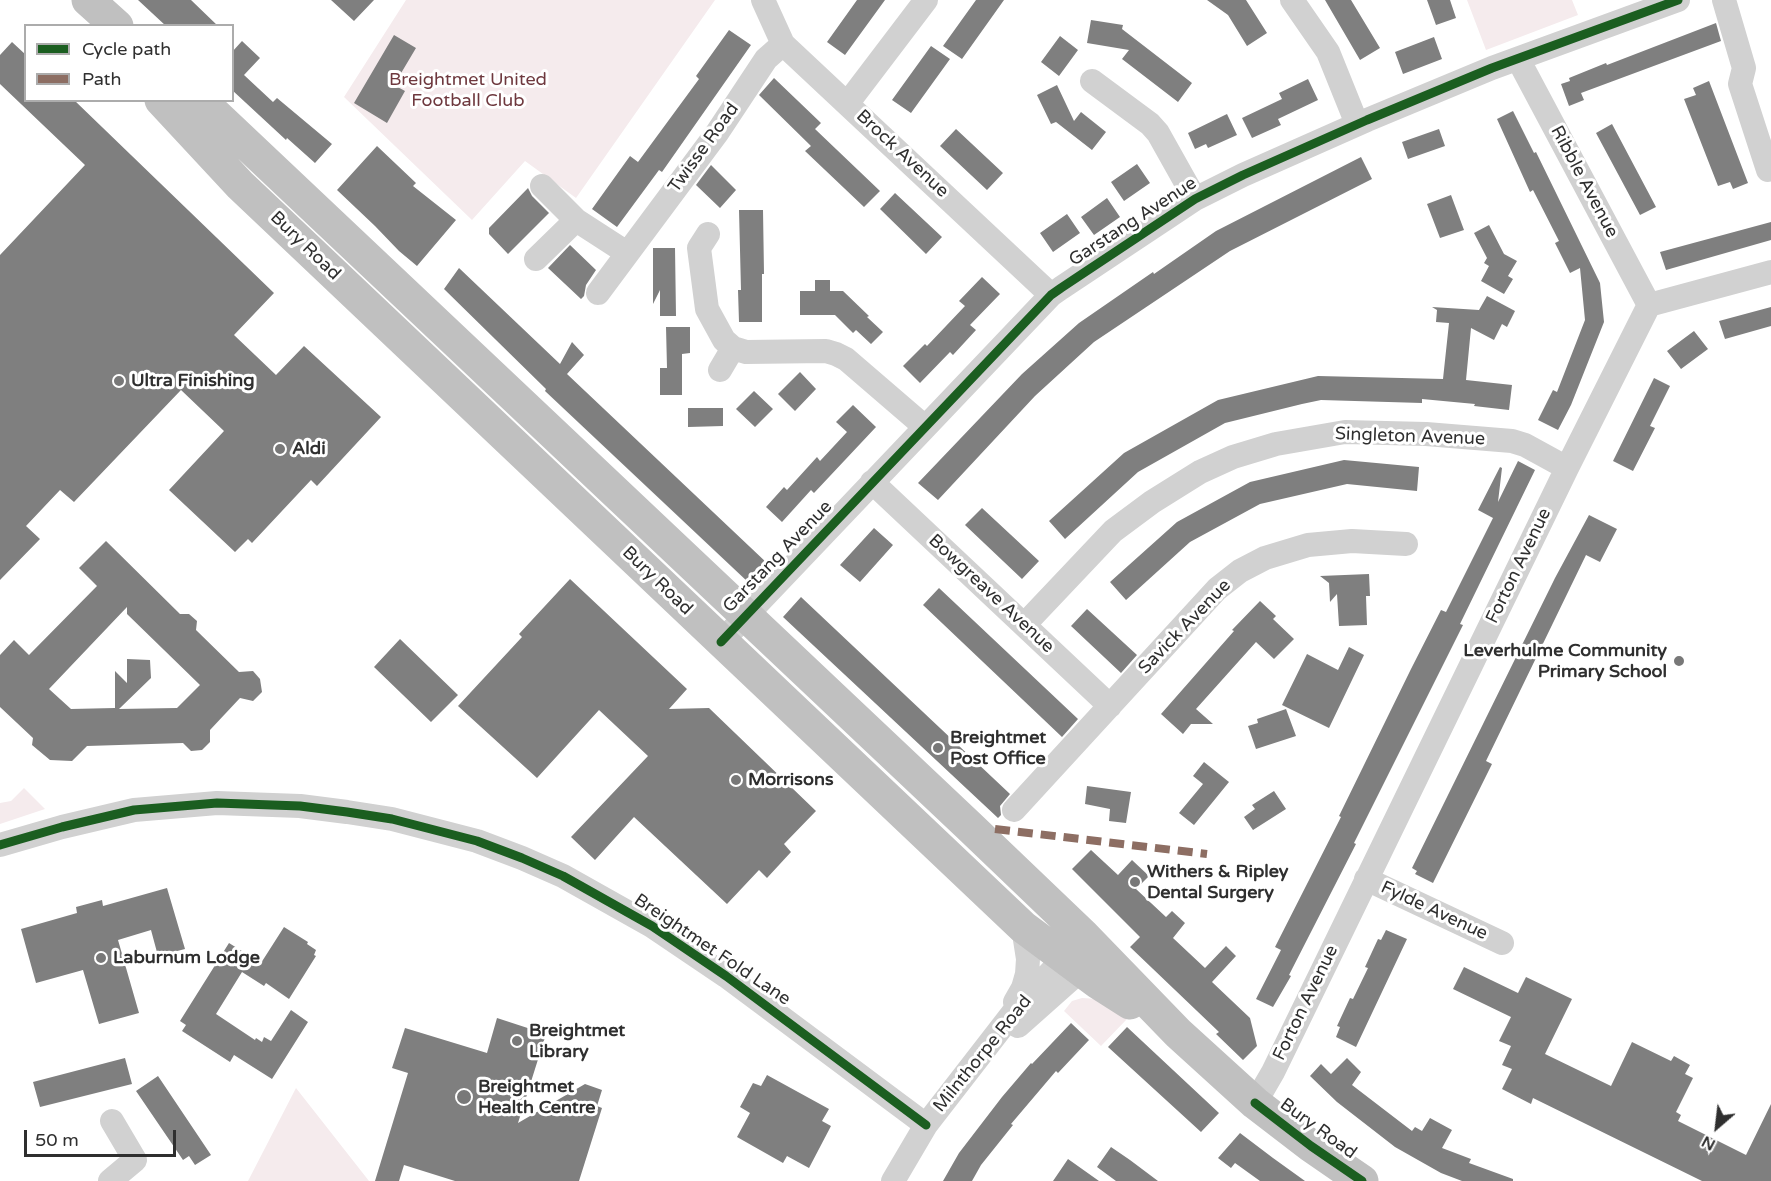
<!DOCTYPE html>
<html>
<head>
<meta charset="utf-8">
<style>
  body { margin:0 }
  #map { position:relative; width:1771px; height:1181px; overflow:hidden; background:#fff; font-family:"Varela Round",sans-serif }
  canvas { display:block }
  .legend { position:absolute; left:24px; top:24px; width:210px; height:78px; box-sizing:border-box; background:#fff; border:2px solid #acacac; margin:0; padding:8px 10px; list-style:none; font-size:18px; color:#2f2f2f }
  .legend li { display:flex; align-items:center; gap:12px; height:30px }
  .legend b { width:30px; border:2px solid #acacac }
  .north { position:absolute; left:1687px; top:1097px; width:60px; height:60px; -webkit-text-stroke:4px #fff; paint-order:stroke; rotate:208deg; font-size:16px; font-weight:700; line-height:24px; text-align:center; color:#2f2f2f }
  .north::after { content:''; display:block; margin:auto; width:21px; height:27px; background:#2f2f2f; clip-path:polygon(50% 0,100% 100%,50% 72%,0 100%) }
  .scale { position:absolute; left:24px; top:1130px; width:152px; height:27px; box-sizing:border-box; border:3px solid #2f2f2f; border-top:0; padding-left:8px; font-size:18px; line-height:21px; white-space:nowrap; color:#2f2f2f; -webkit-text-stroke:4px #fff; paint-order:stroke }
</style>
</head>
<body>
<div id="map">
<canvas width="1771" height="1181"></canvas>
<ul class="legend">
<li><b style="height:8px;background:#1b5e20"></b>Cycle path</li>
<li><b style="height:8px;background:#8d6e63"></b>Path</li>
</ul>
<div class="north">N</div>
<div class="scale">50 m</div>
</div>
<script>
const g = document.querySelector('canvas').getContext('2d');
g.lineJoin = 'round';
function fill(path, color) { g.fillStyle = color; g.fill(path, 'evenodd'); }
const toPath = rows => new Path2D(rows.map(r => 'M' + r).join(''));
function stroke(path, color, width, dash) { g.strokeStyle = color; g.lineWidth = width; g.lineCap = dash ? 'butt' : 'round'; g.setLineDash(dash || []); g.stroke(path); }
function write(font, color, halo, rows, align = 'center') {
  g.font = font + ' "Varela Round",sans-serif'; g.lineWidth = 6; g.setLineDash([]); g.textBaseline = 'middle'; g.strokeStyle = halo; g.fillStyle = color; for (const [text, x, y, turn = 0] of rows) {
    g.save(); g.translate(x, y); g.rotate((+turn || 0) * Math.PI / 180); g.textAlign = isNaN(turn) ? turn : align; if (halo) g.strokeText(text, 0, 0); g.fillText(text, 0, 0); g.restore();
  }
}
const green = toPath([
  [406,0,715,0,576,198,525,161,472,220,344,97],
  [1467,0,1572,0,1578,15,1486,50],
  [24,788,45,809,0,824,0,803,11,801],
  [1082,998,1098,999,1108,1003,1127,1019,1101,1046,1064,1011,1072,1001],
  [296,1088,369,1181,248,1181]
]);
const building = toPath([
  [138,0,191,0,218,26,166,26],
  [331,0,374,0,354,21],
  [857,0,885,0,845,55,827,42],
  [976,0,1004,0,962,59,943,46],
  [1207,0,1246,0,1267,33,1247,46,1228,15],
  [1325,0,1351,0,1380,48,1360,60],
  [1427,0,1450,0,1456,18,1436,25],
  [1091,20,1123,25,1122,29,1192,83,1178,102,1122,59,1129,50,1087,43],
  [1716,23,1721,41,1581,93,1584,100,1569,106,1561,84,1570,81,1569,78,1606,63,1607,65],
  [729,30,751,45,662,172,659,170,617,227,592,209,630,156,638,162,699,79,696,76],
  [394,35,416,48,394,85,405,91,387,123,354,103],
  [1060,36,1078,50,1059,76,1041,62],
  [1434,37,1442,59,1403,74,1395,52],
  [242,41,260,58,244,75,273,102,277,98,332,144,315,163,287,138,286,140,232,90,232,52],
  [12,42,26,55,26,100,74,100,274,293,234,335,276,375,304,346,381,417,317,486,311,480,252,543,248,539,235,552,169,490,224,431,181,390,74,502,60,490,26,526,40,539,0,580,0,255,85,165,0,84,0,55],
  [931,46,950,59,911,113,892,100],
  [774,78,821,123,815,129,880,191,864,207,805,151,811,146,759,95],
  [1308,79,1318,100,1278,119,1281,125,1252,138,1242,118,1282,99,1279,93],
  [1709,81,1748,183,1733,189,1730,182,1718,186,1684,99,1696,95,1693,88],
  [1057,85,1074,121,1081,112,1106,132,1092,150,1056,122,1051,124,1037,95],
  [1513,111,1534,153,1536,152,1600,283,1604,322,1571,405,1558,430,1538,420,1553,390,1557,392,1585,320,1580,268,1570,273,1555,243,1559,241,1533,190,1530,192,1497,119],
  [1227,114,1237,135,1208,148,1206,144,1195,149,1188,133],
  [1612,124,1656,207,1640,215,1596,133],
  [956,129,1003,173,987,190,940,146],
  [1439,129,1445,146,1408,159,1402,142],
  [377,146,416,183,413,186,456,220,417,266,399,251,375,226,337,190],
  [1361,157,1372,179,1230,251,1094,342,1035,396,938,500,918,483,1022,374,1079,323,1153,272,1154,274,1216,231],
  [1137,164,1150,183,1124,201,1111,182],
  [711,165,736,190,720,208,696,185],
  [528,188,532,196,549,213,508,254,489,234,489,228],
  [895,193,942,237,926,254,880,209],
  [1451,195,1464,230,1440,238,1427,204],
  [1107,198,1120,217,1094,235,1081,217],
  [739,210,763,210,764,274,762,274,762,322,739,322,738,290,741,290],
  [1067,214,1080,233,1053,252,1040,233],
  [1771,222,1771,240,1666,270,1660,252],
  [1489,225,1504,254,1517,261,1508,276,1513,279,1504,294,1481,281,1489,266,1484,263,1487,258,1474,233],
  [570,245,596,270,586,285,584,296,581,299,548,268],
  [653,248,675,248,676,316,660,316,660,290,653,304],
  [459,268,560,364,572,342,584,355,567,374,768,564,749,583,545,391,546,389,444,289],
  [982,277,1000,294,970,325,976,330,953,355,950,352,920,383,903,366,925,344,927,346,965,306,959,301],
  [815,280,830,280,830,291,843,291,869,316,867,317,883,332,871,344,856,330,853,333,835,315,800,315,800,291,815,291],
  [1487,296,1515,311,1507,327,1502,324,1494,340,1471,328,1466,380,1512,385,1509,410,1474,406,1475,404,1422,399,1422,403,1321,400,1302,404,1225,423,1138,472,1065,539,1049,521,1124,453,1218,400,1318,376,1443,379,1449,323,1436,322,1437,310,1432,307,1479,310],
  [1771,307,1771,326,1725,339,1719,321],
  [666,327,690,327,690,353,682,354,682,395,660,395,660,368,667,368],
  [1694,331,1708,349,1681,369,1667,351],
  [800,372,816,389,795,411,778,394],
  [1654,378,1670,386,1650,426,1655,428,1633,471,1613,461],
  [754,391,773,409,755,427,736,409],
  [853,405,876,427,814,493,811,490,782,522,766,507,784,487,787,490,817,457,820,461,847,432,836,422],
  [688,408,723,408,723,426,688,427],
  [1344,460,1419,467,1417,491,1347,484,1260,504,1190,542,1126,600,1110,582,1177,522,1250,482],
  [1518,461,1535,470,1460,624,1463,625,1354,843,1356,844,1289,975,1291,976,1273,1007,1256,999,1281,950,1275,947,1341,817,1339,816,1411,669,1441,610,1446,612,1493,518,1478,510,1500,467,1502,468,1498,502],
  [982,508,1039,561,1022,579,965,525],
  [1589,515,1617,529,1600,562,1586,555,1486,761,1492,764,1433,883,1415,874,1417,871,1412,868,1555,578],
  [874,528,893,545,860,582,840,565],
  [106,541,180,614,189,614,197,621,196,630,239,672,253,671,260,679,262,692,253,701,240,698,210,730,210,742,202,750,191,751,183,743,87,746,72,761,50,760,32,745,33,738,0,707,0,655,14,640,29,655,97,586,79,568],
  [127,607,127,614,200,685,177,708,119,709,151,678,150,660,127,659,127,683,115,671,115,708,71,709,49,689],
  [1369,574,1370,596,1366,596,1367,625,1339,626,1337,594,1330,602,1329,583,1320,576],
  [570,579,687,689,669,709,709,708,816,811,784,844,791,852,767,878,759,870,727,904,634,817,595,860,571,837,648,756,599,710,537,778,458,706,522,637,519,634],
  [939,588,1078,719,1062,737,923,605],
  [801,597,1010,794,1000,806,1001,815,998,818,783,617],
  [1260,601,1276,616,1273,619,1294,639,1274,659,1256,642,1196,709,1213,724,1191,724,1183,734,1161,714,1234,631,1232,630],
  [1087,609,1137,655,1121,673,1071,626],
  [400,639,458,695,431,722,374,667],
  [1349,647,1364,655,1329,728,1282,705,1307,654,1338,670],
  [1286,709,1296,736,1256,749,1248,726,1258,723,1257,719],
  [1204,762,1229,782,1194,825,1179,813,1203,784,1193,776],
  [1087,786,1131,792,1126,823,1109,821,1110,809,1085,804],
  [1274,791,1286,809,1253,830,1244,817,1255,809,1252,805],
  [1091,850,1118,875,1132,860,1149,876,1136,889,1166,917,1172,911,1185,923,1173,938,1205,968,1226,946,1236,956,1212,982,1250,1018,1257,1046,1243,1060,1216,1034,1219,1032,1130,947,1140,937,1072,869],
  [167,888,185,949,158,956,151,930,118,940,139,1013,99,1024,83,970,36,983,21,929,77,913,76,907,102,900,103,906],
  [284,927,308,942,307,944,316,950,314,955,316,956,289,999,266,983,264,986,242,972,216,1014,255,1040,256,1038,262,1042,264,1037,271,1041,291,1010,308,1022,272,1079,234,1055,230,1062,182,1031,186,1025,180,1021,229,943,261,963],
  [1386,930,1407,939,1356,1047,1336,1037,1340,1027,1337,1026,1350,998,1353,999,1368,968,1365,967,1378,939,1381,940],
  [1464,967,1518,993,1526,977,1572,999,1545,1054,1611,1086,1632,1042,1671,1061,1674,1056,1690,1065,1685,1074,1693,1078,1676,1112,1681,1115,1678,1121,1746,1155,1771,1104,1771,1181,1702,1181,1533,1098,1531,1104,1502,1089,1512,1069,1502,1065,1511,1046,1499,1041,1511,1017,1453,989],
  [497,1018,546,1034,518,1123,585,1084,602,1090,597,1106,602,1108,579,1181,455,1181,404,1165,399,1181,375,1181,408,1073,392,1068,405,1028,487,1053],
  [1071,1023,1089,1040,1058,1073,1056,1071,1011,1124,1013,1125,981,1165,972,1181,943,1181,959,1153,1002,1097,1031,1063,1032,1064],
  [1127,1027,1219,1113,1201,1132,1108,1047],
  [125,1058,132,1084,40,1107,33,1082],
  [1347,1058,1361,1072,1352,1085,1412,1131,1415,1127,1422,1131,1430,1118,1452,1130,1442,1148,1471,1159,1469,1163,1513,1179,1513,1181,1462,1181,1441,1173,1395,1147,1337,1102,1310,1076,1321,1064,1331,1074],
  [767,1075,829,1109,822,1121,831,1126,809,1168,787,1156,783,1163,737,1137,750,1113,740,1107,753,1083,761,1086],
  [158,1076,211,1155,195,1165,189,1156,183,1160,136,1091],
  [1240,1133,1273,1158,1305,1181,1260,1181,1235,1163,1231,1168,1218,1158],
  [1111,1147,1130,1160,1158,1181,1116,1181,1097,1167],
  [1068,1159,1099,1181,1053,1181]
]);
const minor = toPath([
  [763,0,783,44,1051,295],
  [1292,0,1328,52,1357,124],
  [1724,0,1744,68,1740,84,1768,170],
  [1518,59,1649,305],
  [1092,81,1150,124,1158,133,1195,199],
  [847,104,926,0],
  [542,186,576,220,627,253],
  [708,234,699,248,707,309,724,340,733,348,746,352,826,351,836,354,846,359,925,427],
  [536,259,576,220],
  [598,293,717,133,766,59,783,44],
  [720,370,733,348],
  [872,482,1110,706],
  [1024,625,1113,531,1152,502,1200,472,1233,457,1276,444,1345,432,1426,434,1512,441,1525,445,1567,468],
  [721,642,1051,295,1061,288,1195,199,1243,175,1367,120,1492,68,1678,0],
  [1014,810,1217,589,1240,571,1265,558,1308,545,1352,541,1406,544],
  [0,845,62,827,134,810,217,803,300,806,347,812,392,819,477,841,522,858,563,876,652,926,726,976,926,1125],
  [1366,879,1502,943],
  [1015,1002,1023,988,1027,974,1028,959,1023,927],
  [1018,1026,1081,970,1084,955],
  [1255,1103,1273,1072,1567,468,1649,305,1771,272],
  [110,1181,135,1160,112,1121],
  [893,1181,926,1125,1012,1014,1075,946]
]);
const highway = toPath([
  [88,0,117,26],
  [161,100,240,185,1023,927,1097,982,1130,1003],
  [200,100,969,826,1084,936,1178,1033,1255,1103,1311,1146,1362,1181]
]);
const quiet = toPath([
  [995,829,1207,854]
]);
const cycleway = toPath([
  [721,642,1051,295,1061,288,1195,199,1243,175,1367,120,1492,68,1678,0],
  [0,845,62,827,134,810,217,803,300,806,347,812,392,819,477,841,522,858,563,876,652,926,726,976,926,1125],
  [1255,1103,1311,1146,1362,1181]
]);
const markers = [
  [119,381,6,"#787878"],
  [280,449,6,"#787878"],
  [1679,661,6,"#787878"],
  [938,748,6,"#787878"],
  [736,780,6,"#787878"],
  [1135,882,6,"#787878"],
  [101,958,6,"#787878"],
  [517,1041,6,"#787878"],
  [464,1097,8,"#787878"]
];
const parkNames = [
  ["Breightmet United",468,80],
  ["Football Club",468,101]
];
const streetNames = [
  ["Twisse Road",704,148,-54],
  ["Brock Avenue",902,154,43],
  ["Ribble Avenue",1584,182,62],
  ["Garstang Avenue",1133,222,-33],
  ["Bury Road",305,246,44],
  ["Singleton Avenue",1410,437,2],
  ["Garstang Avenue",778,557,-46],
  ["Forton Avenue",1519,566,-64],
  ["Bury Road",657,581,44],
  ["Bowgreave Avenue",991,594,43],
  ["Savick Avenue",1185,627,-46],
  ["Fylde Avenue",1434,911,25],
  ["Breightmet Fold Lane",712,950,34],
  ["Forton Avenue",1306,1003,-64],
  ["Milnthorpe Road",983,1054,-51],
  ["Bury Road",1318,1129,36]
];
const poiNames = [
  ["Ultra Finishing",131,381],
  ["Aldi",292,449],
  ["Leverhulme Community",1667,651,"right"],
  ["Primary School",1667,672,"right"],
  ["Breightmet",950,738],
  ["Post Office",950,759],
  ["Morrisons",748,780],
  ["Withers & Ripley",1147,872],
  ["Dental Surgery",1147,893],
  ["Laburnum Lodge",113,958],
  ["Breightmet",529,1031],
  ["Library",529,1052],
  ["Breightmet",478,1087],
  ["Health Centre",478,1108]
];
fill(green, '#f5ebed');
fill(building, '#7f7f7f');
stroke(minor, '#d1d1d1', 24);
stroke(highway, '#c0c0c0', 33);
stroke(quiet, '#8d6e63', 8, [15, 8]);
stroke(cycleway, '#1b5e20', 9);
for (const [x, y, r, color] of markers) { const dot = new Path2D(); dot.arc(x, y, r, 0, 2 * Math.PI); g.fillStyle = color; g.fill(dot); stroke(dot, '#fff', 2); }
write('18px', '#6e383e', '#fff', parkNames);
write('18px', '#2f2f2f', '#fff', streetNames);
write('bold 18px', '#2f2f2f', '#fff', poiNames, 'left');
</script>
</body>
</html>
